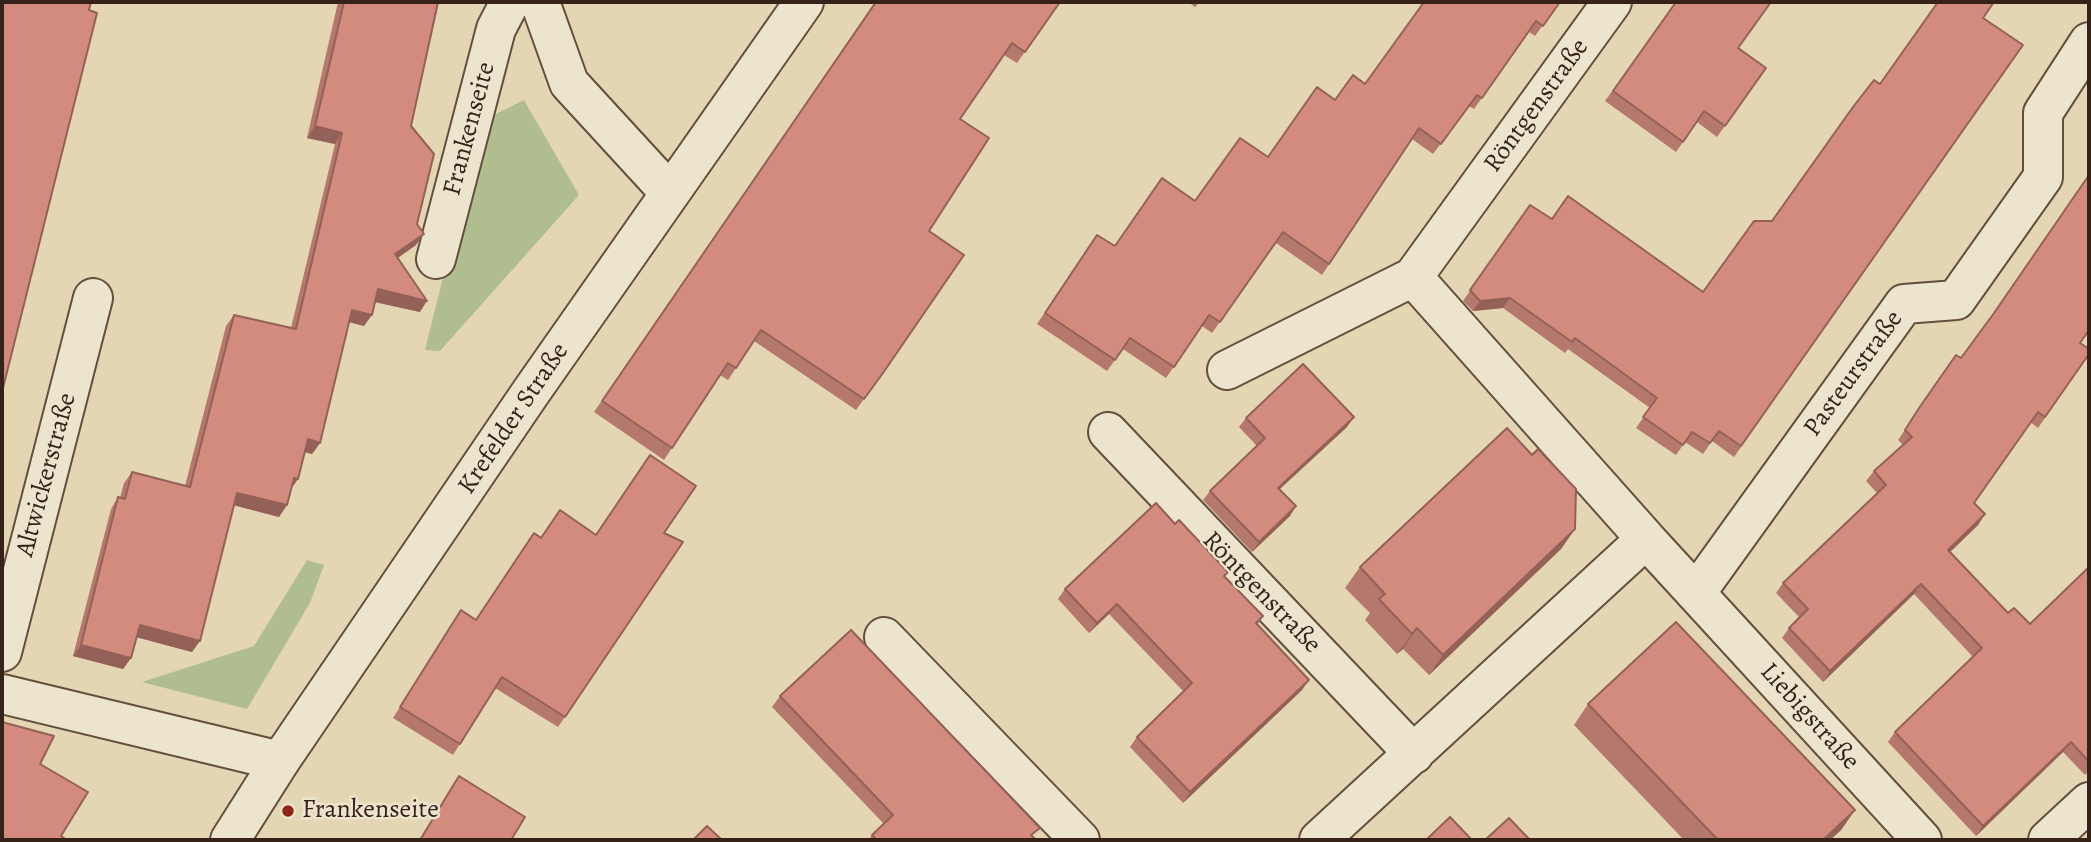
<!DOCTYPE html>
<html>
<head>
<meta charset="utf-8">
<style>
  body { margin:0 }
  #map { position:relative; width:2091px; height:842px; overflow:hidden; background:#e4d6b3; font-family:Alegreya,serif }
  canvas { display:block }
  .frame { position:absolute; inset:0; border:4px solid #362218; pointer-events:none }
</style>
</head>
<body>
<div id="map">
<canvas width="2091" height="842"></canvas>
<div class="frame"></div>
</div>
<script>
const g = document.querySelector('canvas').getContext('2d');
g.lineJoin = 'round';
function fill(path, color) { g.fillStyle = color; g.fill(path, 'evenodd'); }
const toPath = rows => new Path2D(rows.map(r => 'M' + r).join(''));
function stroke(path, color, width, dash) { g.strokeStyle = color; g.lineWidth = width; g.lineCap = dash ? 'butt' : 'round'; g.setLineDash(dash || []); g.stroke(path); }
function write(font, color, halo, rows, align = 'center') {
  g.font = font + ' Alegreya,serif'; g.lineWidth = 5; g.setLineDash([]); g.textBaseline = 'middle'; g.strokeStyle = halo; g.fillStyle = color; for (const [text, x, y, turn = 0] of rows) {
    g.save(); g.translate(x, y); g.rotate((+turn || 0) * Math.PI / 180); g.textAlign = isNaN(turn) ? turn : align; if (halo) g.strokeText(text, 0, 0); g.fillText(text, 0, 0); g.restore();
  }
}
const green = toPath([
  [524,100,579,195,440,351,425,350,482,121],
  [307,560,324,565,310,603,247,709,142,682,254,646]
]);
const minor = toPath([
  [540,2,569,83,670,193],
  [1612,2,1413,277,1646,539],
  [436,259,496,29,510,2],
  [1227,370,1413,277],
  [1108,432,1414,754],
  [1696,593,1904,304,1956,300,2043,177,2043,113,2089,42],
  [884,637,1080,840],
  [2,652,93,298],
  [2,694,280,761],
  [1319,840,1646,539,1922,840],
  [2048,840,2089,802]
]);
const tertiary = toPath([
  [230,840,280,761,531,392,804,2]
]);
const wall = toPath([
  [338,2,439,2,411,126,417,224,416,245,398,258,420,312,375,302,364,326,349,322,320,443,312,454,305,452,298,479,291,489,287,505,279,517,234,505,192,652,136,637,131,658,123,669,73,656,111,509,118,497,120,498,124,483,132,472,185,486,226,326,234,315,291,328,335,144,307,138],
  [875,2,1060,2,1017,63,1004,55,960,119,883,373,856,410,754,341,728,380,720,375,664,460,594,412],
  [1188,2,1200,2,1195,7],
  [1560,2,1535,36,1529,32,1474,109,1469,106,1433,154,1412,139,1322,275,1276,243,1212,333,1202,326,1166,378,1123,349,1107,371,1037,324,1097,235,1115,246,1195,201,1268,157,1335,100,1365,84],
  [1676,2,1766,68,1717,137,1697,122,1676,152,1605,101],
  [1983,18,2023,45,1734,457,1712,441,1703,454,1685,442,1676,455,1636,428,1650,408,1568,349,1565,353,1503,308,1473,311,1463,301,1530,205,1552,219,1703,292,1772,221,1880,84],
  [2080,343,2089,354,2038,428,2030,422,1974,503,1985,514,1978,525,1950,552,2008,613,2030,624,2089,567,2089,771,2085,775,2063,752,1976,836,1888,742,1895,732,1973,657,1914,594,1823,682,1782,638,1789,628,1799,617,1776,593,1783,583,1877,493,1866,481,1874,471,1903,445,1898,440,1956,355,1961,358],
  [1246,418,1347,427,1280,489,1290,516,1252,552,1203,500,1210,491,1257,446,1239,427],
  [1575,529,1561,549,1429,675,1403,649,1397,654,1365,620,1370,613,1345,588,1360,567],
  [664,533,683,542,558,727,495,688,453,755,393,718,461,610,476,620,596,534],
  [1225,577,1263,616,1258,624,1302,690,1183,803,1130,747,1137,737,1184,692,1109,614,1089,633,1058,599,1065,589],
  [780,696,1033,837,1036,840,868,840,872,835,884,824,772,707],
  [1588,704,1855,810,1841,830,1830,840,1684,840,1574,725]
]);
const shadedWall = toPath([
  [315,126,342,133,335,144,307,138],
  [424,234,416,245,387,265,395,254],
  [378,289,427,301,420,312,370,301],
  [1510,298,1503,308,1473,311,1480,301],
  [352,310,372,315,364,326,345,321],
  [1354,417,1347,427,1271,497,1278,488],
  [308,439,320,443,312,454,300,451],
  [294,478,298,479,290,490],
  [237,493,287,505,279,517,229,504],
  [1296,506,1290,516,1252,552,1259,542],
  [1985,514,1978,525,1941,561,1948,550],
  [1575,529,1561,549,1429,675,1443,655],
  [1921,584,1914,594,1823,682,1830,671],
  [1117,604,1109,614,1089,633,1097,623],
  [140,625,200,641,192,652,132,636],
  [1417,628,1403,649,1397,654,1412,634],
  [81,645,131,658,123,669,73,656],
  [1309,680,1302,690,1183,803,1190,792],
  [2071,742,2063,752,1976,836,1983,826],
  [1855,810,1841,830,1830,840,1823,840]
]);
const building = toPath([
  [2,2,91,2,89,10,97,13,2,392,2,2],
  [344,2,438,2,411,126,434,154,417,224,424,234,395,254,427,301,378,289,372,315,352,310,320,443,308,439,298,479,294,478,287,505,237,493,200,641,140,625,131,658,81,645,118,497,125,499,132,472,190,487,234,315,296,329,342,133,315,126,344,2],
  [876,2,1060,2,1025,52,1012,43,960,119,989,138,929,231,964,255,883,373,864,399,761,330,736,368,728,363,672,448,602,401,876,2],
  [1424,2,1560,2,1543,26,1536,21,1482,98,1477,95,1441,144,1419,128,1329,264,1283,232,1220,322,1209,315,1174,367,1130,338,1115,360,1045,313,1097,235,1115,246,1162,178,1195,201,1240,138,1268,157,1317,87,1335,100,1353,75,1365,84,1424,2],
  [1676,2,1771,2,1738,48,1766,68,1725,126,1704,111,1683,142,1613,91,1676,2],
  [1938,2,1994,2,1983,18,2023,45,1741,446,1719,431,1710,443,1692,432,1683,445,1643,417,1657,398,1575,338,1572,342,1510,298,1480,301,1470,290,1530,205,1552,219,1568,196,1703,292,1754,221,1772,221,1853,107,1874,80,1880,84,1938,2],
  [2089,175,2089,330,2080,343,2089,349,2089,354,2045,417,2038,412,1974,503,1985,514,1948,550,2008,613,2014,608,2030,624,2089,567,2089,762,2071,742,1983,826,1895,732,1982,648,1921,584,1830,671,1789,628,1808,609,1783,583,1886,485,1874,471,1912,437,1905,430,1919,408,1956,355,1961,358,1994,313,2089,175],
  [1303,364,1354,417,1278,488,1296,506,1259,542,1210,491,1265,438,1246,418,1303,364],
  [1507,428,1532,455,1538,449,1576,489,1575,529,1443,655,1417,628,1412,634,1379,599,1385,594,1360,567,1507,428],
  [650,455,696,486,664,533,683,542,565,717,502,677,460,744,400,707,461,610,476,620,534,533,541,538,560,510,596,535,650,455],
  [1156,503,1175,524,1179,520,1228,572,1224,576,1263,616,1256,623,1309,680,1190,792,1137,737,1192,683,1117,604,1097,623,1065,589,1156,503],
  [1676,622,1855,810,1823,840,1718,840,1588,704,1676,622],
  [851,630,1040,828,1031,835,1036,840,877,840,872,835,893,815,780,696,851,630],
  [2,722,54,736,40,764,88,792,61,836,67,840,2,840,2,722],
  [459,776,525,817,511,840,420,840,459,776],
  [1450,817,1472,840,1426,840,1450,817],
  [1509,818,1530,840,1485,840,1509,818],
  [707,826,722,840,693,840,707,826]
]);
const markers = [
  [288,811,7,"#8f2418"]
];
const streetNames = [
  ["Röntgenstraße",1537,106,-54],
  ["Frankenseite",470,129,-75],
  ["Pasteurstraße",1854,374,-54],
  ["Krefelder Straße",514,419,-56],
  ["Altwickerstraße",47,475,-75],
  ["Röntgenstraße",1261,593,46],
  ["Liebigstraße",1809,717,48]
];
const poiNames = [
  ["Frankenseite",302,811]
];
fill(green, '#b0be8f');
stroke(minor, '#624f3f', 42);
stroke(tertiary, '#624f3f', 42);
stroke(minor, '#ede4ce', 38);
stroke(tertiary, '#ede4ce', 38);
fill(wall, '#b5786c');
fill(shadedWall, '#946158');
fill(building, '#d38b7e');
stroke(building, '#946158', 2);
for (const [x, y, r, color] of markers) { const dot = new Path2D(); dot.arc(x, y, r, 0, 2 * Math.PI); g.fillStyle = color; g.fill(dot); stroke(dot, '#ede4ce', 2.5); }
write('26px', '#362218', '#ede4ce', streetNames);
write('26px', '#362218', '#ede4ce', poiNames, 'left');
</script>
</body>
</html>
